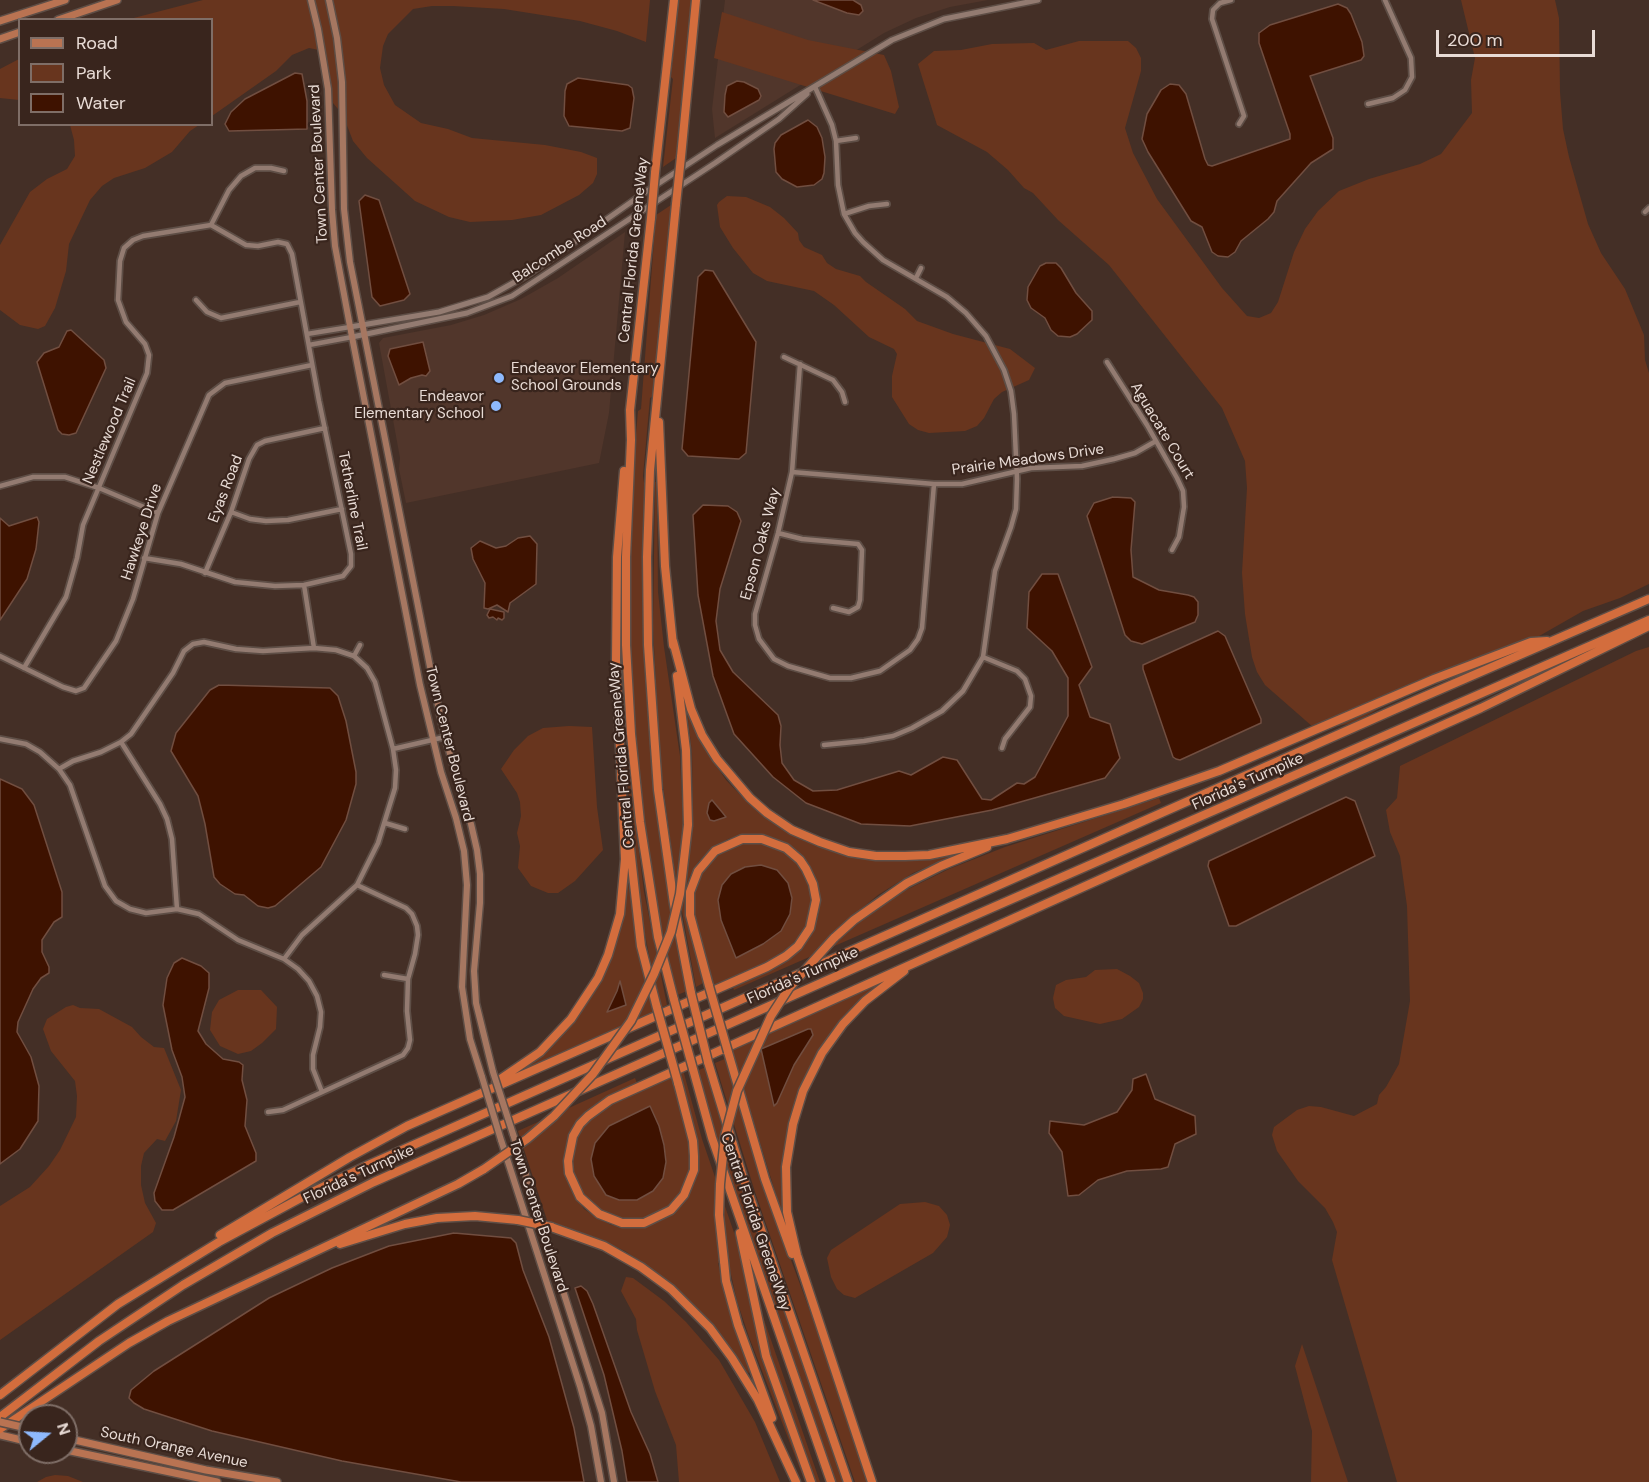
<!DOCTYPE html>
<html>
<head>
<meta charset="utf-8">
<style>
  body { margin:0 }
  #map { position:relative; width:1649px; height:1482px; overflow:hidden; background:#442f26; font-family:"DM Sans",sans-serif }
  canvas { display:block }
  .legend { position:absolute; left:18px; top:18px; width:195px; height:108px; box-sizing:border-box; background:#39251d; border:2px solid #7f6e67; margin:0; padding:8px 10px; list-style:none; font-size:18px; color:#e8dbd5 }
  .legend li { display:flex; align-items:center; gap:12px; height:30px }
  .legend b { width:30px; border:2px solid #7f6e67 }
  .north { position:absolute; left:18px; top:1404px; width:60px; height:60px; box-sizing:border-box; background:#39251d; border:2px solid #7f6e67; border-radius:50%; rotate:72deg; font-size:16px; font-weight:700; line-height:24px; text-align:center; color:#e8dbd5 }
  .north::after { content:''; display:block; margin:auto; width:21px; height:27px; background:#8eb9fd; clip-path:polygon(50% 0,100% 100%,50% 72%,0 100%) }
  .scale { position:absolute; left:1436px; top:30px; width:159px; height:27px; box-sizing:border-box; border:3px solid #e8dbd5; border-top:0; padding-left:8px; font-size:18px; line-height:21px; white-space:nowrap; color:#e8dbd5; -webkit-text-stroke:4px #39251d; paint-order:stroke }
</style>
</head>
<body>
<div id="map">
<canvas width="1649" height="1482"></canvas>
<ul class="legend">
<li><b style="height:8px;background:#b97352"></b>Road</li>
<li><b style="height:16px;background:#68351e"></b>Park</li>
<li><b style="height:16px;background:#3e1200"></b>Water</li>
</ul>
<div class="north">N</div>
<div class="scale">200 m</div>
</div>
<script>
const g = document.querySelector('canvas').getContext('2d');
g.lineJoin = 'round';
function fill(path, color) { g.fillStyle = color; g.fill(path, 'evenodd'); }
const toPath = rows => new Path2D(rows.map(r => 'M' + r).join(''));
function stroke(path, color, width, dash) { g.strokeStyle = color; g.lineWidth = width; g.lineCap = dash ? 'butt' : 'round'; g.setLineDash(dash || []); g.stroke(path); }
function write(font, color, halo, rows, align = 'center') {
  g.font = font + ' "DM Sans",sans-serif'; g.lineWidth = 4.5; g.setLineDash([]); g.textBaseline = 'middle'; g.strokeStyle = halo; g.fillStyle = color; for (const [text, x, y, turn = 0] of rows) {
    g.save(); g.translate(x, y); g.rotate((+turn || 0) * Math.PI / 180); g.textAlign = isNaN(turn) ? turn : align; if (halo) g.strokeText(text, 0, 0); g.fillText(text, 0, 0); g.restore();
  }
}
const built = toPath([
  [725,0,988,0,950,7,916,18,884,33,715,138,712,109],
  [625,232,609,413,599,463,406,503,399,469,400,458,379,343,383,338,451,325,484,315,521,299,558,278]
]);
const green = toPath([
  [203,0,650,0,646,42,617,31,580,21,504,9,453,6,432,6,413,9,388,34,383,46,380,68,384,85,395,105,421,123,448,129,472,138,545,145,581,152,597,158,597,174,593,183,579,195,541,215,512,220,470,222,449,217,415,201,367,158,353,141,343,115,333,103,323,58,319,50,309,48,292,55,276,71,212,116,212,20,126,20],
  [678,0,692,0,676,158,663,167,673,79,671,77],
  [1461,0,1555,0,1559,18,1560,92,1563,129,1569,157,1588,224,1601,253,1625,289,1644,335,1645,360,1649,373,1649,584,1620,598,1583,611,1534,639,1436,676,1354,723,1321,729,1313,727,1265,685,1257,672,1252,657,1245,614,1242,573,1247,488,1245,461,1222,408,1109,265,1058,220,1033,193,1024,188,1008,170,987,152,937,125,918,64,934,51,961,50,992,44,1034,43,1046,50,1079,41,1128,41,1136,48,1141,58,1141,71,1125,128,1133,153,1157,199,1222,288,1247,316,1259,318,1271,313,1278,302,1294,252,1305,229,1318,211,1339,191,1369,179,1420,164,1441,154,1472,113,1471,80,1475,58],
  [722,12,808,40,884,55,891,71,899,107,895,114,714,58],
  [19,59,19,100,0,98,0,69],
  [70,125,199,125,190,131,172,152,145,168,114,178,102,186,90,200,69,244,66,271,55,308,45,326,38,329,20,325,0,310,0,245,30,192,47,179,67,169,75,156,74,140],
  [727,196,746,197,770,207,784,218,798,233,799,240,804,247,822,255,827,263,836,269,860,276,866,282,905,309,917,321,953,334,1010,349,1035,368,1029,380,1002,392,994,399,984,418,977,426,965,431,929,433,918,430,909,424,892,397,892,376,897,354,894,349,869,337,834,305,814,291,767,281,753,273,733,248,720,227,717,205,719,202],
  [671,205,653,396,650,398,643,476,645,489,643,580,645,679,655,798,677,945,687,991,675,996,661,926,641,799,631,664,629,573,633,468,638,411,641,409,656,215],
  [655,482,657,482,658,592,664,647,680,756,683,825,693,824,692,753,687,711,703,746,726,780,749,804,795,836,835,851,877,860,916,861,962,852,913,873,878,895,831,934,838,941,861,921,902,892,949,869,1005,847,1159,798,1161,803,734,990,732,985,771,968,812,930,819,913,819,896,816,880,810,866,802,856,788,844,761,835,742,835,728,839,714,847,699,861,690,876,686,890,686,914,705,982,696,987,674,868,660,762,653,627],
  [1649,647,1649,1482,1397,1482,1332,1260,1337,1232,1333,1222,1325,1208,1298,1181,1277,1151,1272,1135,1274,1127,1297,1110,1309,1106,1321,1107,1354,1116,1377,1104,1379,1095,1386,1087,1399,1064,1410,1001,1407,906,1400,856,1390,832,1386,810,1397,798,1400,766,1636,651],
  [569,726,592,727,597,807,603,850,575,881,558,893,548,893,531,886,518,868,520,846,517,833,521,816,520,802,517,793,501,769,514,750,528,736,543,728],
  [628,764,644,892,667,1005,660,1008,642,920,629,802,626,765],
  [744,843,760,843,776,848,785,853,801,868,809,884,812,895,808,921,800,935,786,951,764,964,713,987,695,921,695,891,702,871,713,858,732,846],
  [718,900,790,914,781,931,763,944,736,958,721,919],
  [628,883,636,930,654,1012,518,1074,518,1072,574,1021,596,988,618,938,625,910],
  [1117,969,1130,976,1139,983,1143,993,1143,999,1139,1007,1122,1019,1100,1024,1064,1016,1055,1008,1053,998,1056,985,1066,980,1086,977,1095,970],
  [886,980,835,1027,817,1054,805,1077,790,1120,784,1150,782,1188,785,1224,731,1048],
  [808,1029,811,1029,813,1035,794,1065,773,1105,761,1049],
  [238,990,261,990,277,1007,276,1029,262,1043,251,1051,238,1054,220,1046,210,1030,212,1012,219,1000],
  [73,1005,80,1008,99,1009,132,1027,141,1037,154,1047,164,1048,181,1090,176,1121,165,1141,157,1139,144,1153,141,1166,141,1185,145,1203,156,1223,153,1232,0,1340,0,1206,30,1187,49,1166,60,1150,76,1117,77,1096,75,1081,51,1051,43,1029,47,1019,66,1007],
  [727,1058,781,1233,841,1395,869,1482,855,1482,755,1192,715,1063],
  [706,1067,721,1123,844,1482,830,1482,694,1072],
  [683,1070,702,1139,730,1221,820,1482,805,1482,749,1337,737,1301,728,1261,718,1263,726,1299,750,1372,748,1373,703,1314,676,1288,647,1266,625,1251,596,1238,547,1220,518,1131,635,1078,637,1083,598,1102,574,1125,567,1142,564,1157,565,1168,572,1191,584,1209,594,1216,611,1225,632,1227,642,1227,661,1220,668,1216,689,1193,695,1181,698,1154,695,1132,678,1072],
  [671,1075,689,1143,689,1171,682,1190,666,1208,647,1218,621,1219,602,1212,586,1198,574,1176,572,1157,578,1135,589,1119,604,1107],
  [925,1202,939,1206,947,1215,950,1225,947,1237,933,1253,855,1298,844,1295,837,1289,831,1277,827,1258,831,1250,900,1204],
  [626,1277,633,1278,664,1301,686,1322,719,1360,755,1422,780,1482,679,1482,676,1445,655,1391,637,1330,636,1319,621,1291],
  [1302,1344,1348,1482,1311,1482,1312,1431,1295,1366],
  [55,1475,68,1476,83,1482,37,1482,46,1477]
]);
const water = toPath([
  [813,0,853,0,861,5,863,11,859,15,847,13,813,0],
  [1338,4,1347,8,1351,14,1362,42,1364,56,1361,60,1310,76,1333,138,1333,149,1311,163,1277,201,1274,212,1268,219,1241,241,1235,252,1228,257,1218,256,1212,252,1202,227,1191,221,1148,152,1142,139,1147,114,1161,90,1170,84,1179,85,1186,94,1205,159,1208,165,1212,166,1287,140,1290,139,1290,134,1259,43,1259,33,1270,25,1338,4],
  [295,73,302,74,307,101,307,129,229,131,225,124,231,112,245,99,295,73],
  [578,78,628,85,632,88,634,98,630,128,622,131,569,126,564,116,565,91,567,84,578,78],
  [737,81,744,82,758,89,761,96,759,100,728,117,724,112,725,95,727,86,737,81],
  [808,120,817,127,822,138,825,157,824,173,822,179,814,185,797,187,782,179,776,172,774,149,775,143,781,135,808,120],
  [365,195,379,200,410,294,404,300,380,306,372,297,359,201,365,195],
  [1046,263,1056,263,1061,268,1076,293,1092,311,1092,320,1077,334,1070,337,1058,336,1051,330,1045,318,1031,308,1027,300,1028,287,1040,266,1046,263],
  [705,270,713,271,756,342,746,453,739,459,688,456,682,449,698,277,705,270],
  [71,330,104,360,106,368,76,433,69,435,62,434,58,430,37,362,44,353,59,347,67,331,71,330],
  [423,342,430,371,426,376,422,375,411,378,399,385,388,356,390,349,423,342],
  [1113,497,1131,498,1135,502,1131,550,1133,577,1159,590,1188,595,1194,597,1198,602,1198,615,1195,622,1142,644,1131,641,1125,635,1087,516,1094,503,1113,497],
  [703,505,728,506,737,512,741,521,720,589,716,621,720,650,733,672,778,715,781,726,780,745,782,763,794,780,813,791,837,790,899,771,911,775,943,757,957,760,982,799,991,800,1017,783,1024,784,1035,777,1068,716,1068,678,1052,651,1027,628,1029,592,1042,574,1058,574,1092,667,1079,685,1090,717,1110,724,1120,758,1105,778,992,810,910,826,861,824,806,803,773,777,734,734,713,676,698,595,693,515,703,505],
  [37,517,39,522,36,549,27,579,0,620,0,518,9,526,37,517],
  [530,536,537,544,536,584,510,603,508,612,497,605,488,609,484,608,485,583,473,559,471,548,480,541,496,548,506,546,518,538,530,536],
  [490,609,504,612,504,618,502,620,498,618,497,620,493,617,489,618,487,615,490,609],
  [1218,631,1225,636,1261,719,1261,723,1180,760,1176,759,1173,757,1143,669,1143,665,1218,631],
  [219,685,330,688,338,696,346,721,356,772,356,784,346,820,321,867,275,906,268,908,258,906,244,895,235,894,220,884,214,877,205,824,198,796,171,751,176,733,210,690,219,685],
  [0,779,22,789,34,805,62,892,62,917,54,922,42,940,42,952,49,967,49,973,41,978,33,989,18,1022,17,1032,31,1057,39,1086,38,1121,20,1149,0,1164,0,779],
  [1346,797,1355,801,1375,856,1236,926,1229,926,1208,866,1209,861,1346,797],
  [712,800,722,812,726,817,714,821,710,820,707,813,709,803,712,800],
  [761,865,777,870,788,883,792,898,790,914,781,931,763,944,736,958,721,920,718,900,722,885,731,874,745,867,761,865],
  [182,958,201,966,209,973,209,988,198,1031,206,1044,223,1059,239,1062,243,1065,242,1080,247,1100,245,1126,256,1153,256,1161,173,1210,162,1210,155,1201,154,1193,174,1137,185,1097,182,1077,172,1050,163,1005,167,978,174,963,182,958],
  [620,981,626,1005,607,1012,617,991,620,981],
  [808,1029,811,1029,813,1035,794,1065,777,1103,774,1106,761,1049,808,1029],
  [1146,1074,1155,1099,1195,1116,1196,1134,1175,1144,1168,1167,1161,1169,1127,1171,1098,1180,1079,1195,1068,1196,1062,1152,1049,1133,1050,1121,1084,1125,1117,1112,1132,1090,1133,1079,1146,1074],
  [650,1106,659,1126,664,1145,666,1162,663,1178,653,1191,637,1200,619,1200,606,1195,594,1176,591,1159,595,1143,609,1126,650,1106],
  [454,1233,511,1238,516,1243,523,1270,549,1337,574,1428,584,1482,461,1482,342,1461,212,1431,144,1409,134,1403,129,1398,131,1390,154,1371,269,1298,332,1268,389,1246,454,1233],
  [581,1286,587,1291,593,1304,631,1412,650,1454,658,1482,627,1482,622,1451,604,1375,575,1288,581,1286]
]);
const minor = toPath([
  [1231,0,1220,3,1213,10,1212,19,1244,116,1239,124],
  [815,87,832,125,836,141,838,185,844,214,855,233,863,242,883,260,947,297,966,313,986,336,1004,370,1011,391,1014,414,1017,479,1016,509,1011,527,995,571,983,657,963,691,942,711,912,728,893,736,864,741,824,745],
  [1368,104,1393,98,1405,90,1412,77,1411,58,1385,0],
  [836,141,856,138],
  [1645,212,1649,208],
  [844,214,869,206,887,204],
  [211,225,229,190,241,176,255,168,271,168,284,171],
  [916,278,921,268],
  [196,300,207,312,221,318,300,302],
  [307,334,350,327],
  [309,345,352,337],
  [784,357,833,380,842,392,845,402],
  [1107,362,1147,425,1177,478,1183,491,1184,507,1179,537,1172,550],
  [800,364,792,472,778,533,755,614,755,625,759,639,774,659,788,666,830,678,851,678,880,671,910,650,918,639,922,628,934,484],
  [792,472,934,484,962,484,1031,468,1082,466,1114,459,1135,453,1156,441],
  [0,486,33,477,65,477,99,488,158,513],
  [231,512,250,519,266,521,288,520,342,509],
  [778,533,802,539,858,544,862,550,860,600,858,607,849,612,833,608],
  [205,573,231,512,249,459,257,445,265,441,325,428],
  [304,585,314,648],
  [0,656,63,687,76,691,84,688,116,641,133,599,158,513,209,395,225,383,312,365],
  [354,656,360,645],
  [983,657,1017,671,1025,679,1031,696,1030,707,1005,739,1002,748],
  [24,668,66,597,77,558,83,525,147,373,149,355,145,344,126,322,118,300,120,261,124,248,133,240,143,236,211,225,246,245,258,246,278,242,287,244,292,254,319,401,351,554,351,566,343,576,304,585,275,586,235,582,181,564,144,558],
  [0,739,26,744,40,752,59,769,70,785,105,886,116,901,130,909,146,913,177,909,199,914,238,940,284,959,298,969,309,981,317,996,321,1012,320,1027,313,1055,313,1069,322,1092],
  [121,742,160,804,167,819,172,839,177,909],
  [393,749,445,737],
  [59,769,73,761,101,752,121,742,131,734,173,673,184,651,193,644,204,642,236,649,263,651,314,648,336,650,354,656,367,668,375,682,393,749,396,770,395,788,378,843,357,885,302,935,284,959],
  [385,823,405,829],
  [384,975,408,979],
  [268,1112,283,1110,403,1055,408,1048,410,1040,407,1011,408,979,415,954,418,935,417,926,412,914,406,908,357,885]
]);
const tertiary = toPath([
  [350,327,439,312,488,297,529,274,644,193,717,145,892,40,944,19,1038,0],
  [352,337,467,313,512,296,715,163,779,119,807,94]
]);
const secondary = toPath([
  [311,0,318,29,328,89,332,210,335,246,352,337,420,685,441,772,456,818,464,851,467,885,462,987,470,1039,482,1077],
  [329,0,337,38,342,82,344,209,350,262,435,692,445,737,471,824,477,850,480,874,480,903,474,971,476,1003,493,1072],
  [513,1134,602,1413,614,1482],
  [501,1140,580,1386,591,1426,601,1482]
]);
const primary = toPath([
  [58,20,117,0],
  [0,21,65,0],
  [0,39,20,32],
  [0,1435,30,1442],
  [66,1438,206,1470,277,1482],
  [66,1450,217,1482]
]);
const motorway = toPath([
  [681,157,696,0],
  [655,173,674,0],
  [676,204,650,470,647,557,648,645,658,790,674,904,691,993],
  [651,218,630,410,631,440,626,557,626,645,631,734,640,822,658,937,674,1000],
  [659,422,665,566,673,645],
  [673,641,691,709,702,735,717,759,750,798,767,813,792,830,820,842,849,852,876,856,905,856,929,855,1007,839,1124,804,1219,771,1434,679,1531,642,1547,641],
  [677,676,686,750,688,825],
  [629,839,641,946,657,1008],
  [834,938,854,920,907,883,941,866,987,847],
  [728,1052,765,1179,792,1254],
  [708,1062,742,1174,848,1482],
  [693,1069,712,1138,831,1482],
  [496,1082,540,1052,571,1019,598,978,608,955,620,914,625,859,616,660,617,557,624,471],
  [678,1083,693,1141,694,1156,694,1170,684,1195,671,1210,644,1223,622,1223,599,1214,580,1197,569,1173,568,1161,573,1136,580,1124,588,1116,610,1100,1481,708,1649,626],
  [551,1227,604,1246,641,1267,671,1289,710,1328,732,1358,758,1400,796,1482],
  [740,1233,766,1356,811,1482],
  [220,1235,350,1157,407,1126,767,967,786,956,798,946,810,928,816,900,813,884,806,869,800,860,786,848,762,839,742,839,715,851,698,871,690,892,690,915,709,986],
  [340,1244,405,1224,437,1218,475,1216,518,1220],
  [724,1261,726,1281,738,1325,772,1418],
  [0,1395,118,1304,219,1242,312,1192,366,1166,1416,700,1649,599],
  [0,1417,99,1341,183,1285,272,1233,374,1182,866,963,1649,620],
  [0,1429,129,1343,168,1321,458,1184,484,1169],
  [872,1482,797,1255,787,1212,786,1167,793,1124,803,1091,822,1053,843,1024,865,1001,904,971]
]);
const secondaryBridge = toPath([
  [493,1072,513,1134],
  [482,1077,501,1140]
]);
const primaryBridge = toPath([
  [0,1422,22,1427]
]);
const motorwayBridge = toPath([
  [676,204,681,157],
  [651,218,655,173],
  [709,986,728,1052],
  [691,993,708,1062],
  [674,1000,693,1069],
  [657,1008,678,1083],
  [484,1169,527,1139,554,1116,593,1074,631,1021,654,974,671,932,680,894,688,825],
  [518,1220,551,1227],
  [724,1261,719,1215,720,1184,725,1136,737,1091,771,1016,789,988,834,938]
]);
const markers = [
  [499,378,6,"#8eb9fd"],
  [496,406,6,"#8eb9fd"]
];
const streetNames = [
  ["Town Center Boulevard",319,164,-93],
  ["Balcombe Road",560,250,-33],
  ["Central Florida GreeneWay",634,250,-84],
  ["Nestlewood Trail",110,431,-67],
  ["Aguacate Court",1162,431,59],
  ["Prairie Meadows Drive",1028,460,-8],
  ["Eyas Road",226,489,-69],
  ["Tetherline Trail",352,501,79],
  ["Hawkeye Drive",142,532,-72],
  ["Epson Oaks Way",761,544,-75],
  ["Town Center Boulevard",449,744,76],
  ["Central Florida GreeneWay",622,755,-95],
  ["Florida's Turnpike",1248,782,-24],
  ["Florida's Turnpike",803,976,-24],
  ["Florida's Turnpike",359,1175,-25],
  ["Town Center Boulevard",538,1216,72],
  ["Central Florida GreeneWay",755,1222,71],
  ["South Orange Avenue",174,1448,12]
];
const poiNames = [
  ["Endeavor Elementary",511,369],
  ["School Grounds",511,386],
  ["Endeavor",484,397,"right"],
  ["Elementary School",484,414,"right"]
];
fill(built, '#51362b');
fill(green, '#68351e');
fill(water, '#3e1200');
stroke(water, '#714e40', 1.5);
stroke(minor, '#5e4e46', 8);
stroke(tertiary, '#5e4e46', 8);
stroke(secondary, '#5e4e46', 9);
stroke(primary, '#5e4e46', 10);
stroke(motorway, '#5e4e46', 11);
stroke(minor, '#937b71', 4.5);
stroke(tertiary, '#937b71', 5);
stroke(secondary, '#a67761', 6);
stroke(primary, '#b97352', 7);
stroke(motorway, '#d36d3d', 8);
stroke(secondaryBridge, '#5e4e46', 9, []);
stroke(primaryBridge, '#5e4e46', 10, []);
stroke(motorwayBridge, '#5e4e46', 11, []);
stroke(secondaryBridge, '#a67761', 6);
stroke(primaryBridge, '#b97352', 7);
stroke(motorwayBridge, '#d36d3d', 8);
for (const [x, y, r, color] of markers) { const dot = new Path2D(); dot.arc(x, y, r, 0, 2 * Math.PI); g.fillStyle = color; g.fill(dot); stroke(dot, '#39251d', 2); }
write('15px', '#e8dbd5', '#39251d', streetNames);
write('15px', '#e8dbd5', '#39251d', poiNames, 'left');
</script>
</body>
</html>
